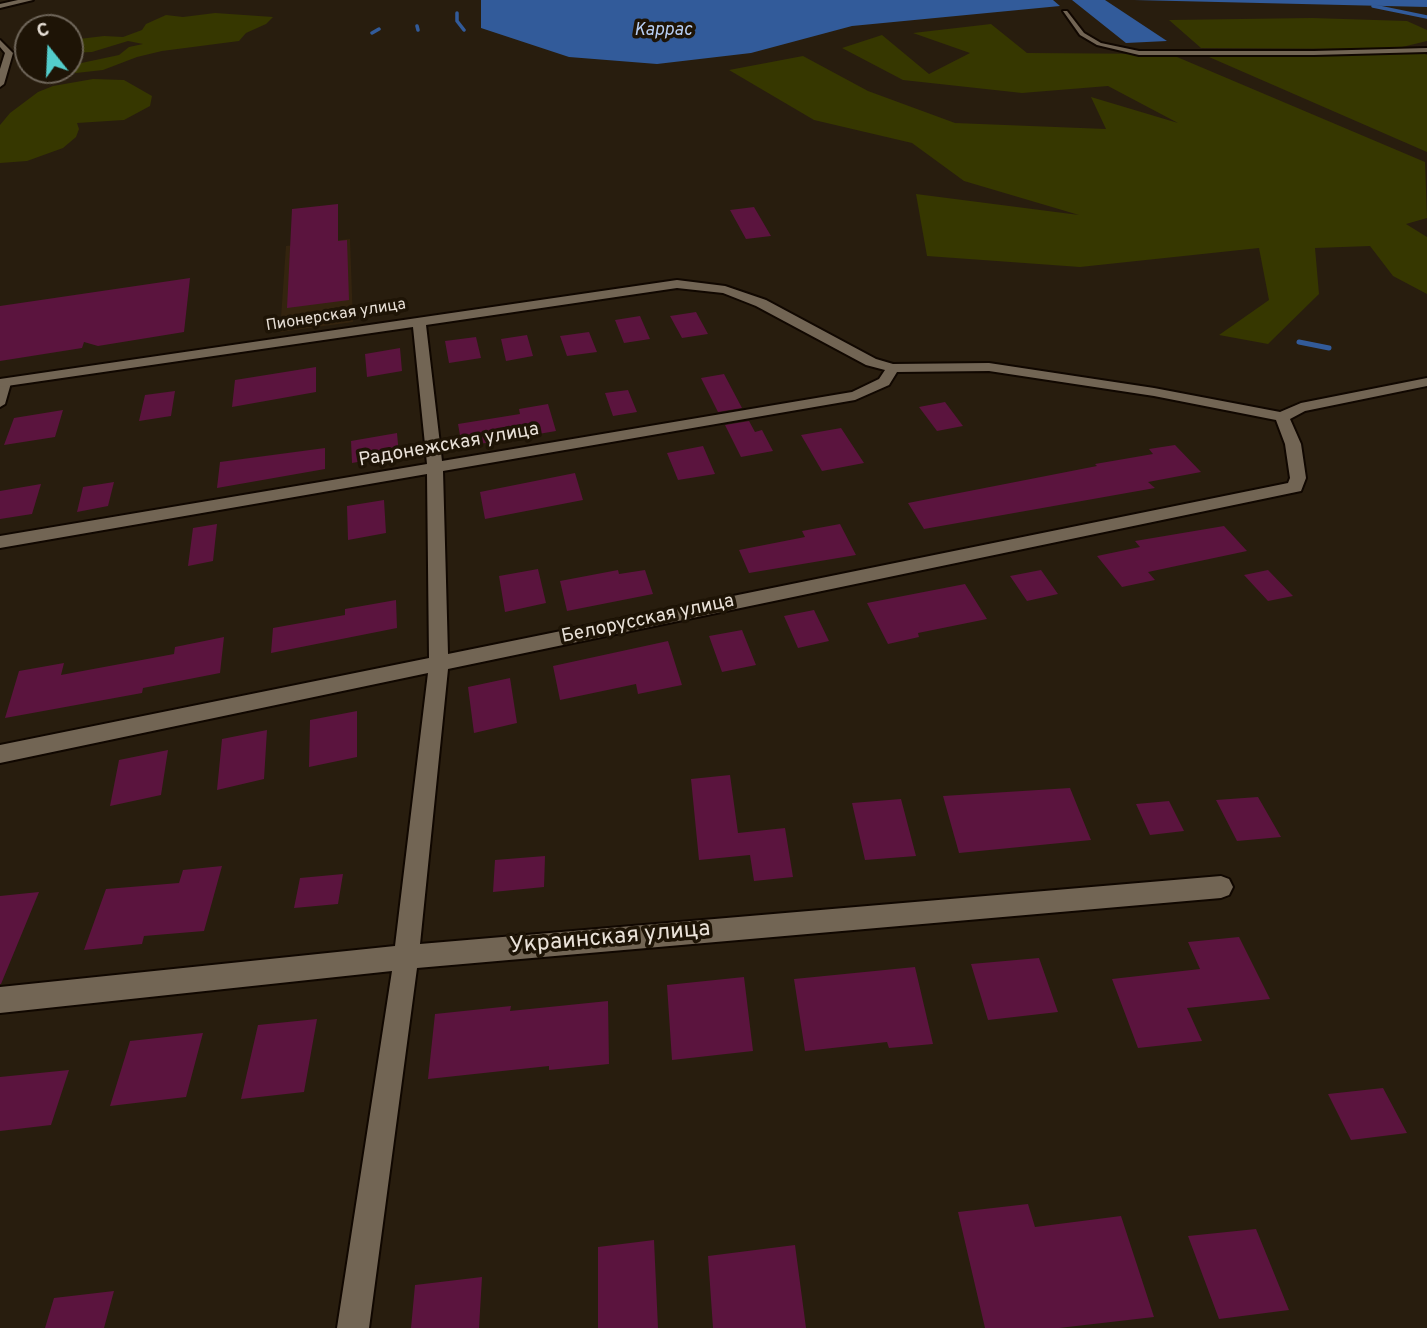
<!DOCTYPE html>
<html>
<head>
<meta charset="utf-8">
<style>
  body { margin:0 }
  #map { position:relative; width:1427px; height:1328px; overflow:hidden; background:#281d0e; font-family:Overpass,sans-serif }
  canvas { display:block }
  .north { position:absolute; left:14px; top:14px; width:70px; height:70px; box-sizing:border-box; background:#1e1406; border:2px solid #6f665a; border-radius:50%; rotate:342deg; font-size:19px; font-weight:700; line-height:28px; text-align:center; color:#e9e1d8 }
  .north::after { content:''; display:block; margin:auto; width:24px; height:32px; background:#53cdcb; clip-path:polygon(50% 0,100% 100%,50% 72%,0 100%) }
</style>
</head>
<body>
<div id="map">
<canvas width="1427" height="1328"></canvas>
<div class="north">С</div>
</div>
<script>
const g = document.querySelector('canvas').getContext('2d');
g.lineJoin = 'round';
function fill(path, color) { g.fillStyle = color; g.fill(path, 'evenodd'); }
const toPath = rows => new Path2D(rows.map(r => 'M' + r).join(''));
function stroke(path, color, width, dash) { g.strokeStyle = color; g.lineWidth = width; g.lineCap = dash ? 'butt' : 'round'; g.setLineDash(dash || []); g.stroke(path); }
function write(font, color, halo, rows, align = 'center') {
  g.font = font + ' Overpass,sans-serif'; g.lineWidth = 7; g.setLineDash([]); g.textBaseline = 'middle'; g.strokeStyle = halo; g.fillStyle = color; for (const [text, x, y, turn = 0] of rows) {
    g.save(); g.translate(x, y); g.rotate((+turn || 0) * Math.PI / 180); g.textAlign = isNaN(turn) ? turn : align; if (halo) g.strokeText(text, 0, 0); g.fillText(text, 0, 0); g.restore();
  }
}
const built = toPath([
  [350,239,353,322,280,332,286,246]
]);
const green = toPath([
  [215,13,273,17,266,24,246,33,239,41,162,51,137,57,103,70,76,73,66,70,70,70,72,65,119,55,129,47,143,44,128,41,92,52,70,53,70,37,79,39,104,36,123,37,142,30,146,24,166,15,183,17],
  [1312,18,1407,21,1427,30,1427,41,1394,49,1201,48,1169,20],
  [991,24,1027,53,1170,54,1425,162,1427,218,1406,224,1427,237,1427,294,1393,276,1370,246,1315,248,1319,294,1268,344,1219,335,1269,300,1259,248,1080,267,927,256,916,194,1079,215,964,181,912,143,814,120,729,70,803,56,868,91,955,123,1106,129,1091,97,1178,123,1108,86,1022,93,903,80,842,48,882,35,929,74,970,53,913,33],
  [1423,53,1427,55,1427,152,1209,57],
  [93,79,124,80,152,96,150,106,124,120,77,123,79,129,76,137,63,148,27,161,0,163,0,125,10,113,38,92,53,86]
]);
const water = toPath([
  [481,0,1053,0,1060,6,852,26,751,53,657,64,569,57,481,28],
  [1072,0,1105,0,1167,41,1126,43],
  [1133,0,1427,0,1427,7,1134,0]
]);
const streamFar1 = toPath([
  [1373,6,1427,17],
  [457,13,457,21,464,30],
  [417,26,418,30],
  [372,33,379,29]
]);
const stream = toPath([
  [1299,342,1329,348]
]);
const building = toPath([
  [338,204,338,241,347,240,349,300,287,308,292,209],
  [754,207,771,236,746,239,730,210],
  [190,278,184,332,98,346,84,342,82,348,0,361,0,306],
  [696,312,708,334,682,338,670,316],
  [640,316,650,339,624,343,615,320],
  [589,332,597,352,567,356,560,336],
  [527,335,533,356,506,361,501,339],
  [476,337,481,358,449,363,445,341],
  [400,348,402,371,367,377,365,354],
  [316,367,316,392,232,407,235,380],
  [724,374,742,408,718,412,701,378],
  [628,390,637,412,613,416,605,393],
  [175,391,171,416,139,421,145,395],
  [945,402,963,426,937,431,919,407],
  [548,404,556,431,462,447,458,424,520,414,519,409],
  [63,410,55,437,4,445,14,418],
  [749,421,755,432,762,430,773,451,741,457,725,425],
  [841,428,864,463,822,471,801,435],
  [397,433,399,455,352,463,351,441],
  [1175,445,1201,472,1148,482,1155,488,924,529,908,503,1097,466,1095,464,1153,454,1149,449],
  [703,446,715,474,678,480,667,453],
  [325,448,325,469,217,488,220,462],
  [575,473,583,500,485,519,480,492],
  [114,482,108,506,77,512,83,487],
  [41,484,32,514,0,519,0,491],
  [384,500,386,533,348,540,347,506],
  [217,524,213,561,188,566,193,528],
  [840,524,856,555,749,573,739,550,805,537,802,531],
  [1224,526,1247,551,1148,572,1155,580,1122,587,1097,556,1140,547,1135,541],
  [538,569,546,603,505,612,499,576],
  [618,570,619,574,645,570,653,594,567,611,560,581],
  [1041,570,1058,594,1027,601,1010,576],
  [1268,570,1293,596,1268,601,1244,575],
  [965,584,987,619,918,633,919,637,888,644,867,603],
  [396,600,397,628,271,653,273,628,345,615,345,609],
  [814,610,829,641,798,648,784,616],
  [742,630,756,665,722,672,709,636],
  [224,637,220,673,143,688,142,693,5,718,19,671,64,663,61,675,174,654,175,647],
  [668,641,682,685,638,694,636,684,560,700,553,666],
  [510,678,517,723,474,733,468,687],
  [357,711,357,757,309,767,310,720],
  [267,730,264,779,217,790,222,739],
  [168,750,161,795,110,806,119,760],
  [730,775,738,833,785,828,793,877,754,881,750,855,699,860,691,779],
  [1070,788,1091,840,959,853,943,796],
  [1258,797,1281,837,1237,841,1216,800],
  [901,799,916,856,865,860,852,803],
  [1169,801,1184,831,1150,835,1136,804],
  [545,856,544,887,493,892,495,860],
  [222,866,204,931,144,936,142,944,84,950,106,889,179,883,183,870],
  [343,874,338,904,294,908,300,878],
  [39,892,1,984,0,984,0,896],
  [1239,937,1270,999,1187,1008,1202,1041,1138,1048,1112,979,1200,969,1188,942],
  [1039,958,1058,1012,988,1020,971,964],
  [915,967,933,1044,889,1048,887,1042,805,1051,794,979],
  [744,977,753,1051,672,1060,667,985],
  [608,1001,609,1064,549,1070,549,1066,428,1079,435,1014,511,1006,510,1011],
  [317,1019,304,1092,241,1099,258,1025],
  [203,1033,186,1097,110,1106,130,1041],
  [69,1070,51,1125,0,1131,0,1077],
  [1383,1088,1407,1133,1351,1140,1328,1094],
  [1028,1204,1035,1227,1121,1216,1154,1317,1059,1328,985,1328,958,1212],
  [1256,1229,1289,1310,1219,1319,1188,1236],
  [654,1240,658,1328,598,1328,598,1247],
  [795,1245,806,1328,713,1328,708,1256],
  [482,1277,479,1328,411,1328,415,1285],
  [114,1291,104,1328,45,1328,54,1298]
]);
const service = toPath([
  [1063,11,1067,11,1084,33,1101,43,1139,51,1314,51,1427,48,1427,52,1314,55,1139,55,1097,45,1080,35,1063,11],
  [6,380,11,383,5,404,0,407,0,386,2,381,6,380]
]);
const minor = toPath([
  [18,0,33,0,0,8,0,4,18,0],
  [0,40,13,53,4,84,0,87,0,69,5,53,0,47,0,40],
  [677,280,725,286,766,300,876,359,893,364,989,363,1154,388,1280,412,1301,403,1427,378,1427,386,1305,411,1290,419,1301,444,1306,478,1301,491,448,669,420,944,1221,876,1229,879,1233,887,1229,895,1221,898,417,968,369,1328,337,1328,392,971,0,1013,0,987,395,946,428,673,0,763,0,745,429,658,427,474,0,548,0,536,427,464,413,327,0,387,0,379,677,280],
  [677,288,723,293,756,306,866,365,885,370,879,379,852,392,442,461,426,325,677,288],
  [989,371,1154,396,1276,420,1285,444,1290,478,1288,483,448,654,443,471,855,400,889,385,897,372,989,371]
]);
const farStreetnames = [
  ["Пионерская улица",336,316,-9]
];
const farWaternames = [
  ["Каррас",663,31]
];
const streetNames = [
  ["Радонежская улица",449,446,-10],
  ["Белорусская улица",648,620,-12]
];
const nearStreetnames = [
  ["Украинская улица",610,939,-5]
];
fill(built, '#34240f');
fill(green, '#363700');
fill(water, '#325b9a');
stroke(streamFar1, '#325b9a', 3.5);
stroke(stream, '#325b9a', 5);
fill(building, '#5b143e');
stroke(service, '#100700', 4);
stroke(minor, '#100700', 4);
fill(service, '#726554');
fill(minor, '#726554');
write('16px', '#e9e1d8', '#1e1406', farStreetnames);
write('italic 18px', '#b8cff4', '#1e1406', farWaternames);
write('19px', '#e9e1d8', '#1e1406', streetNames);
write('23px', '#e9e1d8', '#1e1406', nearStreetnames);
</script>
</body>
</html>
